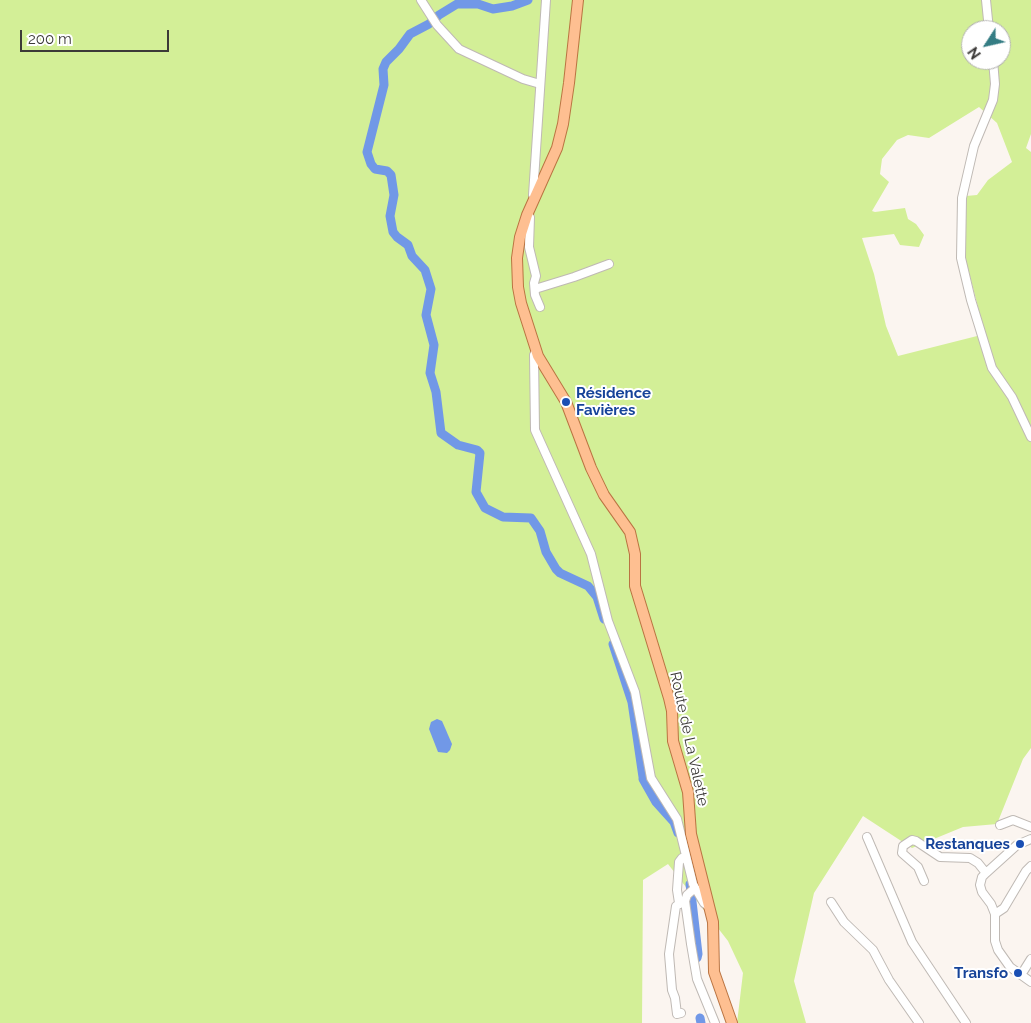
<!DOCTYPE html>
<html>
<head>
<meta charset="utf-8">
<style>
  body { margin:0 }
  #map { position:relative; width:1031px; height:1023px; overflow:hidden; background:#fbf5f0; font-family:Raleway,sans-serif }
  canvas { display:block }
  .north { position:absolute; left:961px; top:20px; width:50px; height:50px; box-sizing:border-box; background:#fff; border:1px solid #b1b0af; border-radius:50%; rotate:235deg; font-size:14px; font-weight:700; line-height:20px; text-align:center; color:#3c3a38 }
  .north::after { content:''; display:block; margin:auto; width:18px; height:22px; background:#357d84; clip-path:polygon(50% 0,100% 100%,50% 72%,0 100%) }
  .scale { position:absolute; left:20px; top:30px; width:149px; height:22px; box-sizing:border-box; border:2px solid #3c3a38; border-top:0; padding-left:6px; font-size:15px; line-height:18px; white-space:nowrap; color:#3c3a38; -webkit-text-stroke:4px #fff; paint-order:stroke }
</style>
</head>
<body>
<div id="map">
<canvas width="1031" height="1023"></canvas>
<div class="north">N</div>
<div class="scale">200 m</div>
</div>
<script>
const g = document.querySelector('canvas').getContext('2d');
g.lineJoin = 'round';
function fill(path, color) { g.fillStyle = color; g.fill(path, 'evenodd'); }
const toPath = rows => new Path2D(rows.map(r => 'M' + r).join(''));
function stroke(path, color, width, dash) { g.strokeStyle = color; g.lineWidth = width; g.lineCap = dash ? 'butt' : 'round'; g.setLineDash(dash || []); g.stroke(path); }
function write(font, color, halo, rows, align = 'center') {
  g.font = font + ' Raleway,sans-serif'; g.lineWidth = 4; g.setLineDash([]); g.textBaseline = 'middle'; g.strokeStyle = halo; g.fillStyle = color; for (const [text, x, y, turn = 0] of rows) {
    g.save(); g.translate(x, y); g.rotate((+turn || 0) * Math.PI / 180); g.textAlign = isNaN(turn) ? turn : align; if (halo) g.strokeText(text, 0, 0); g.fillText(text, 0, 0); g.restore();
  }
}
const green = toPath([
  [0,0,1031,0,1031,134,1026,148,1031,152,1031,748,1023,759,997,824,963,827,912,848,863,816,814,893,794,981,806,1023,737,1023,743,973,728,941,668,864,643,880,642,1023,0,1023],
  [971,30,1001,30,1001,60,971,60],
  [979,107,997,123,1012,162,988,180,977,195,966,196,965,257,985,334,898,356,886,326,874,274,862,238,894,234,900,245,919,247,924,235,916,224,908,219,905,208,875,212,872,211,889,182,880,174,882,159,897,140,908,135,929,138]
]);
const water = toPath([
  [437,719,442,721,452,744,450,750,447,753,438,752,429,729,431,722]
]);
const river = toPath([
  [528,0,512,6,493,9,478,4,457,4,439,15,429,24,410,34,399,49,386,62,383,69,384,85,367,152,371,164,375,169,387,171,391,175,394,195,390,216,393,232,397,237,408,245,412,256,425,270,431,289,426,315,434,345,430,373,436,392,441,433,458,445,477,450,480,453,476,492,485,508,503,517,531,518,540,531,546,552,556,569,560,573,588,586,597,597,604,619],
  [613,644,632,702,643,777],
  [643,779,656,802,674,822,678,833],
  [690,884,698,954,697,958],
  [700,1018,701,1023]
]);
const minor = toPath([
  [421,0,437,25,459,49,523,79,540,84],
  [986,0,989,30],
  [993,60,995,84,993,100,974,146,962,198,961,258,971,300,992,368,1012,397,1031,437],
  [536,196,533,195,546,0],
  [527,215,530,217,529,247,536,276,534,283,535,295,540,307],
  [535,289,574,277,609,264],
  [536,351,534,355,535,430,591,554,608,621,635,692,651,778,677,819,693,884,704,903,709,907],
  [1000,825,1013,820,1031,827],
  [867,837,912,942,966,1023],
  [1031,839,1017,845,986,873,982,877,980,885,982,892,991,904,995,914,995,941,998,950,1010,967,1031,982],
  [924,881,918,867,902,853,903,846,912,840,916,841,940,857,970,858,978,863,986,873],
  [695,888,687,895,685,901,691,944,697,979,715,1023],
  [831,902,844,922,873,950,889,980,919,1023],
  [679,903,677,890,679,862,682,858,686,857],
  [995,914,1004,908,1026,871,1031,866],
  [1021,975,1031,959],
  [681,1013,677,1014,675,998,672,990,669,954,676,906,685,901]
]);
const major = toPath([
  [578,0,569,83,563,124,557,148,527,215,520,237,517,258,518,287,521,303,538,356,566,402,591,468,604,495,630,532,635,554,635,586,669,698,672,711,673,741,688,792,691,834,713,922,714,972,732,1023]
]);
const markers = [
  [566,402,5,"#1a4fb4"],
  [1020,844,5,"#1a4fb4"],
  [1018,973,5,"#1a4fb4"]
];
const transitNames = [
  ["Résidence",576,393,"left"],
  ["Favières",576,410,"left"],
  ["Restanques",1010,844],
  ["Transfo",1008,973]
];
const streetNames = [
  ["Route de La Valette",689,739,78]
];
fill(green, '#d3ef97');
fill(water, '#7198e7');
stroke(river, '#7198e7', 9);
stroke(minor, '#bfb9b4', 10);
stroke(major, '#ba7442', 12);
stroke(minor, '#fff', 8);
stroke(major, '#febf91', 10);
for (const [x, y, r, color] of markers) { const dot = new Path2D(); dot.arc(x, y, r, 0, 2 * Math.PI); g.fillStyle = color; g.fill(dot); stroke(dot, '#fff', 2); }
write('bold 15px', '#164399', '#fff', transitNames, 'right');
write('15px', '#3c3a38', '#fff', streetNames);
</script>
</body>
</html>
